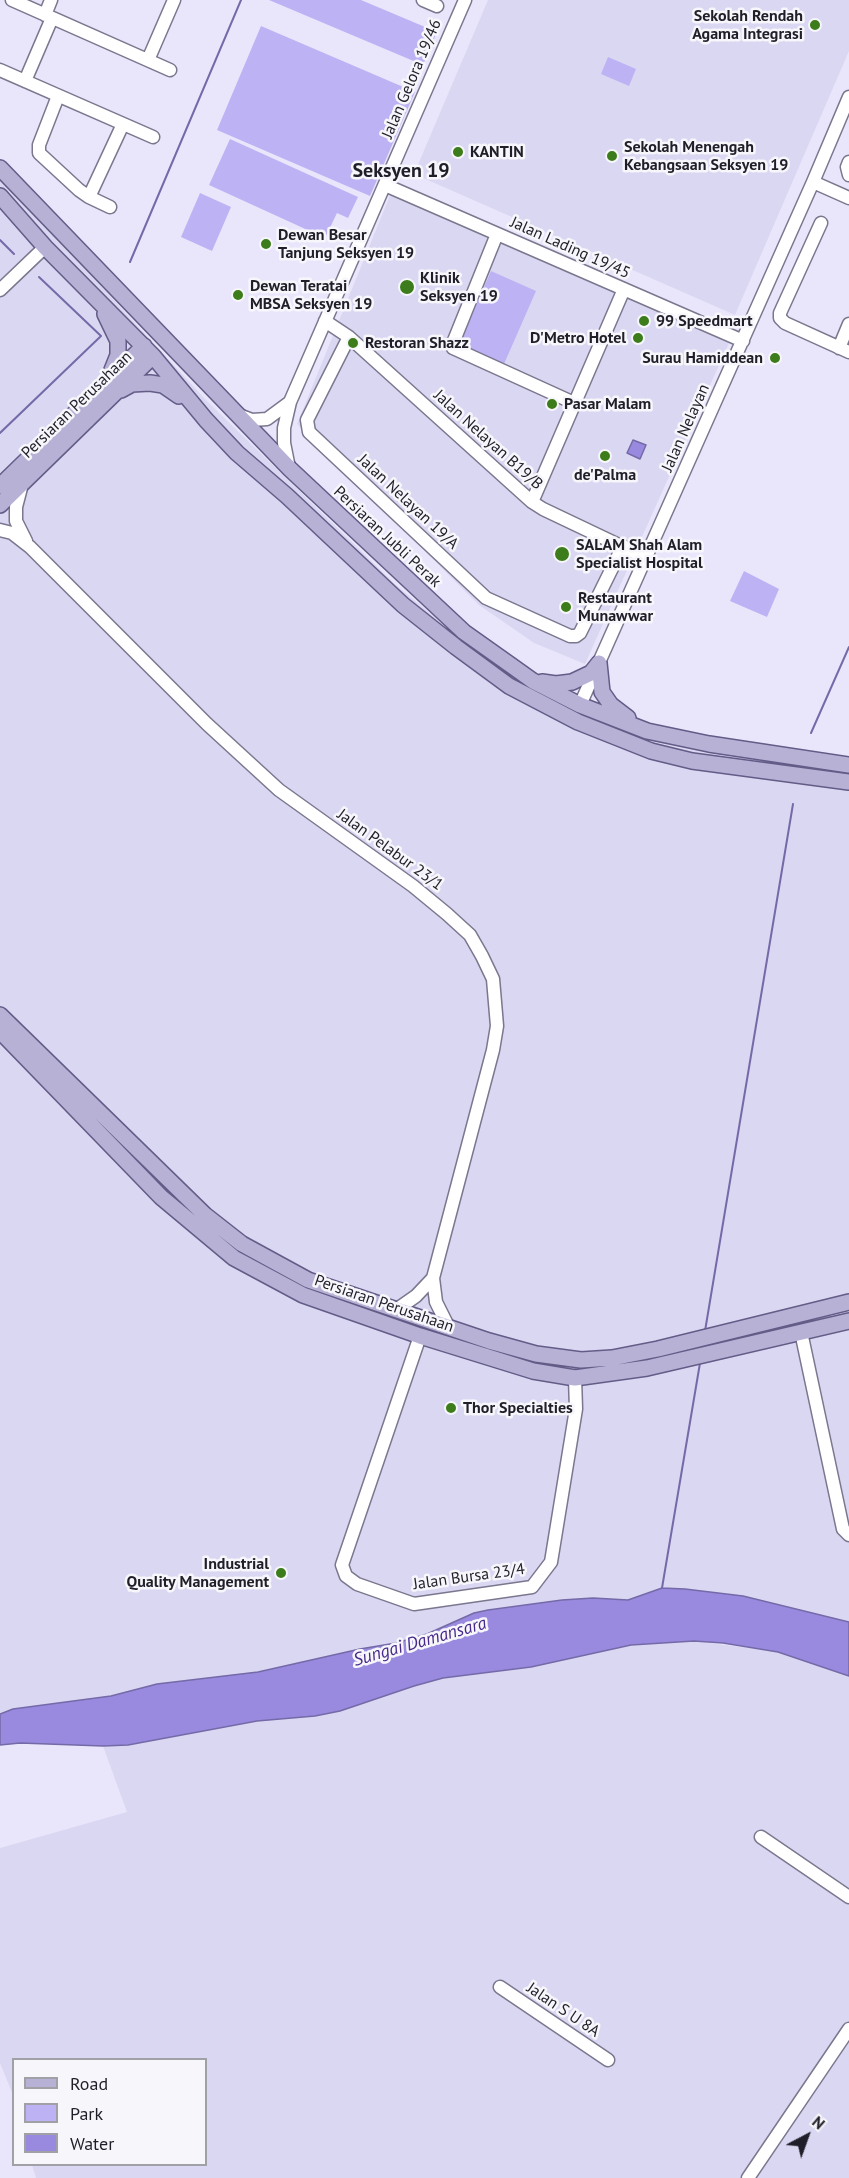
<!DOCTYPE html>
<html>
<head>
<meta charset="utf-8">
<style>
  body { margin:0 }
  #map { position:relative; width:849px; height:2178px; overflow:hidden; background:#e9e6fc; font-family:"PT Sans",sans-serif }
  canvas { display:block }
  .legend { position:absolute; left:12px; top:2058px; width:195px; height:108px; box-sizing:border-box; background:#f6f6fb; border:2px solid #a0a0a7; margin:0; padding:8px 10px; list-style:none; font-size:18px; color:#201e28 }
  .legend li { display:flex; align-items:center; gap:12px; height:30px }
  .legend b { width:30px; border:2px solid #a0a0a7 }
  .north { position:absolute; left:777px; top:2106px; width:60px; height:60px; -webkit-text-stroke:4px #f6f6fb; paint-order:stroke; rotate:41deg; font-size:16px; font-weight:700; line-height:24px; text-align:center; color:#201e28 }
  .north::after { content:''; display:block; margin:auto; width:21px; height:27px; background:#201e28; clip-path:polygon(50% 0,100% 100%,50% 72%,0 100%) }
</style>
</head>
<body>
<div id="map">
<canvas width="849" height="2178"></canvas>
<ul class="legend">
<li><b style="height:8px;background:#b7b1d6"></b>Road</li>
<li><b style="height:16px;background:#bdb3f4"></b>Park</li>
<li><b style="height:16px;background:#998adf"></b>Water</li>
</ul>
<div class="north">N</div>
</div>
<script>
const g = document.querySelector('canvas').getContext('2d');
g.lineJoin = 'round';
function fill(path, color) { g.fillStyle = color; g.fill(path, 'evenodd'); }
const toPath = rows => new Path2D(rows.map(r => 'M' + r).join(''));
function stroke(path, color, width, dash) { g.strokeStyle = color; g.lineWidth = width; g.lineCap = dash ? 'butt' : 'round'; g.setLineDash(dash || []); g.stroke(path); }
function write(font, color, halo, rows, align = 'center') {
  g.font = font + ' "PT Sans",sans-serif'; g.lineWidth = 5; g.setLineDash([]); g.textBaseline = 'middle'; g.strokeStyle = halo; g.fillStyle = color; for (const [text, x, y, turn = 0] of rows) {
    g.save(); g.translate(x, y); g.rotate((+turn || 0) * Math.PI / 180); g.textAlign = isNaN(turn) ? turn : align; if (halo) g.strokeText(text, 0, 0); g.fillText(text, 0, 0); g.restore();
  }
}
const built = toPath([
  [488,0,849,0,849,51,735,315,414,174],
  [0,181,89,273,206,400,396,585,494,666,575,712,649,740,849,774,849,1622,743,1596,685,1589,662,1588,628,1600,593,1598,562,1600,488,1610,474,1613,427,1634,396,1643,258,1672,157,1684,111,1696,13,1709,0,1714],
  [391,193,729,343,585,664,534,643,479,605,297,424],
  [695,1641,778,1652,849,1676,849,2178,36,2178,32,2165,206,2164,206,2060,14,2060,13,2095,0,2063,0,1848,127,1812,103,1746,128,1745,257,1721,315,1716,340,1711,414,1686,443,1678,531,1667,631,1645]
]);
const green = toPath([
  [269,0,361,0,437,32,423,65],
  [261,26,415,92,370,196,217,130],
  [608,57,636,69,629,86,601,74],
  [230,139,358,197,348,218,337,213,325,238,209,185],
  [200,193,231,207,212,251,181,237],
  [491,271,536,291,504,364,459,345],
  [744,571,779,589,767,617,730,601]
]);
const water = toPath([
  [633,440,646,445,640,459,627,453,633,440],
  [662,1588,685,1589,743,1596,849,1622,849,1676,778,1652,723,1643,694,1641,631,1645,531,1667,443,1678,414,1686,340,1711,315,1716,257,1721,128,1745,103,1746,20,1743,0,1745,0,1714,13,1709,111,1696,157,1684,258,1672,360,1649,396,1643,427,1634,474,1613,488,1610,562,1600,593,1598,628,1600,662,1588]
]);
const stream = toPath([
  [0,240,14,254],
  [130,262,241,0],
  [0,433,101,336,39,277],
  [811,733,849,647],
  [705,1331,793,804],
  [662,1588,700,1363]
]);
const minor = toPath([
  [12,0,170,70],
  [423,0,437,6],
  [45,15,51,0],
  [148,60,174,0],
  [0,70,153,137],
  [25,81,52,18],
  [58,96,39,145,39,153,79,190,89,197,110,207],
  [849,162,847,167,849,175],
  [813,182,849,198],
  [385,185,743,341],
  [89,197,123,124],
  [821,223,780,313,780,318,785,323,849,352],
  [497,234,453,343,453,348,574,403],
  [0,290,45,247],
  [325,321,349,337,532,502,543,509,646,558],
  [349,337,307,420,309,432,486,598,570,636,576,636,580,633,623,546],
  [839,348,849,324],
  [239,415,252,420,267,419,290,402],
  [289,468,284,443,284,428,290,402,465,0],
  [22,484,16,507,16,521,26,541],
  [532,502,624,289],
  [0,530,12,533,30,547,207,724,279,790,413,886,447,914,470,935,482,956,493,979,497,1026,493,1050,433,1278,436,1302,449,1328],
  [580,705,813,182,849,97],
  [396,1310,416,1296,433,1278],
  [801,1332,843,1529,849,1535],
  [420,1336,342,1565,346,1576,357,1584,414,1604,532,1587,551,1562,576,1409,575,1378],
  [761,1837,849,1897],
  [500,1987,608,2060],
  [748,2178,849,2029]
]);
const major = toPath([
  [0,168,290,469,464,632,512,666,533,681,580,705,647,731,709,744,849,765],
  [0,196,45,247,153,356,206,420,237,453,287,496,403,605,456,647,509,686,578,722,651,751,692,761,849,782],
  [105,314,118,341,118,355,110,375],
  [121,390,132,384,150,383,163,385,179,396],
  [0,486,144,346],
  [0,505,153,356],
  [599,663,602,692,611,705,628,718],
  [542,682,556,684,572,682,591,673,599,663],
  [0,1015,205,1215,242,1244,308,1280,489,1341,536,1354,581,1360,612,1358,658,1349,849,1302],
  [0,1031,161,1197,234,1258,303,1295,420,1336,533,1371,575,1378,647,1368,849,1321]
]);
const markers = [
  [815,25,6,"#3d7c1a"],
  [458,152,6,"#3d7c1a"],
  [612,156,6,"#3d7c1a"],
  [266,244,6,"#3d7c1a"],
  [407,287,8,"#3d7c1a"],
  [238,295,6,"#3d7c1a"],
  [644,321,6,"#3d7c1a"],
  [638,338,6,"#3d7c1a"],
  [353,343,6,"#3d7c1a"],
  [775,358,6,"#3d7c1a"],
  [552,404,6,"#3d7c1a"],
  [605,456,6,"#3d7c1a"],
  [562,554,8,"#3d7c1a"],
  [566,607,6,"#3d7c1a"],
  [451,1408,6,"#3d7c1a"],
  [281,1573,6,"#3d7c1a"]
];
const poiNames = [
  ["Sekolah Rendah",803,16,"right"],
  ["Agama Integrasi",803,34,"right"],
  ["Sekolah Menengah",624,147],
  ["Kebangsaan Seksyen 19",624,165],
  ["KANTIN",470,152],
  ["Dewan Besar",278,235],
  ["Tanjung Seksyen 19",278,253],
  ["Klinik",420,278],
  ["Seksyen 19",420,296],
  ["Dewan Teratai",250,286],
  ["MBSA Seksyen 19",250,304],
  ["99 Speedmart",656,321],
  ["D'Metro Hotel",626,338,"right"],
  ["Restoran Shazz",365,343],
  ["Surau Hamiddean",763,358,"right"],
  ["Pasar Malam",564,404],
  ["de'Palma",605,475,"center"],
  ["SALAM Shah Alam",576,545],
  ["Specialist Hospital",576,563],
  ["Restaurant",578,598],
  ["Munawwar",578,616],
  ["Thor Specialties",463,1408],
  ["Industrial",269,1564,"right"],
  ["Quality Management",269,1582,"right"]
];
const streetNames = [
  ["Jalan Gelora 19/46",412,79,-67],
  ["Jalan Lading 19/45",570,248,24],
  ["Persiaran Perusahaan",77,405,-44],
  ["Jalan Nelayan",686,428,-66],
  ["Jalan Nelayan B19/B",488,440,42],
  ["Jalan Nelayan 19/A",408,502,43],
  ["Persiaran Jubli Perak",387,537,43],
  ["Jalan Pelabur 23/1",390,850,36],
  ["Persiaran Perusahaan",384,1304,19],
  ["Jalan Bursa 23/4",469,1577,-8],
  ["Jalan S U 8A",563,2010,34]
];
const waterNames = [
  ["Sungai Damansara",420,1642,-16]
];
const quarterNames = [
  ["Seksyen 19",401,171]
];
fill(built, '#dad7f2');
fill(green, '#bdb3f4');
fill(water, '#998adf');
stroke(water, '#756aa8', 1.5);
stroke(stream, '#756aa8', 2);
stroke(minor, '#7a778e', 15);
stroke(major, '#635c87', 18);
stroke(minor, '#fff', 12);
stroke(major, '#b7b1d6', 15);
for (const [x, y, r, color] of markers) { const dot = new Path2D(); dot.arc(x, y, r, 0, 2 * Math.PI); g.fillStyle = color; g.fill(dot); stroke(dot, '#f6f6fb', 2); }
write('bold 16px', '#201e28', '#f6f6fb', poiNames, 'left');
write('16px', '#201e28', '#f6f6fb', streetNames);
write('italic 18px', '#46288b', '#f6f6fb', waterNames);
write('bold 20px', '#201e28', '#f6f6fb', quarterNames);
</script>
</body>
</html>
